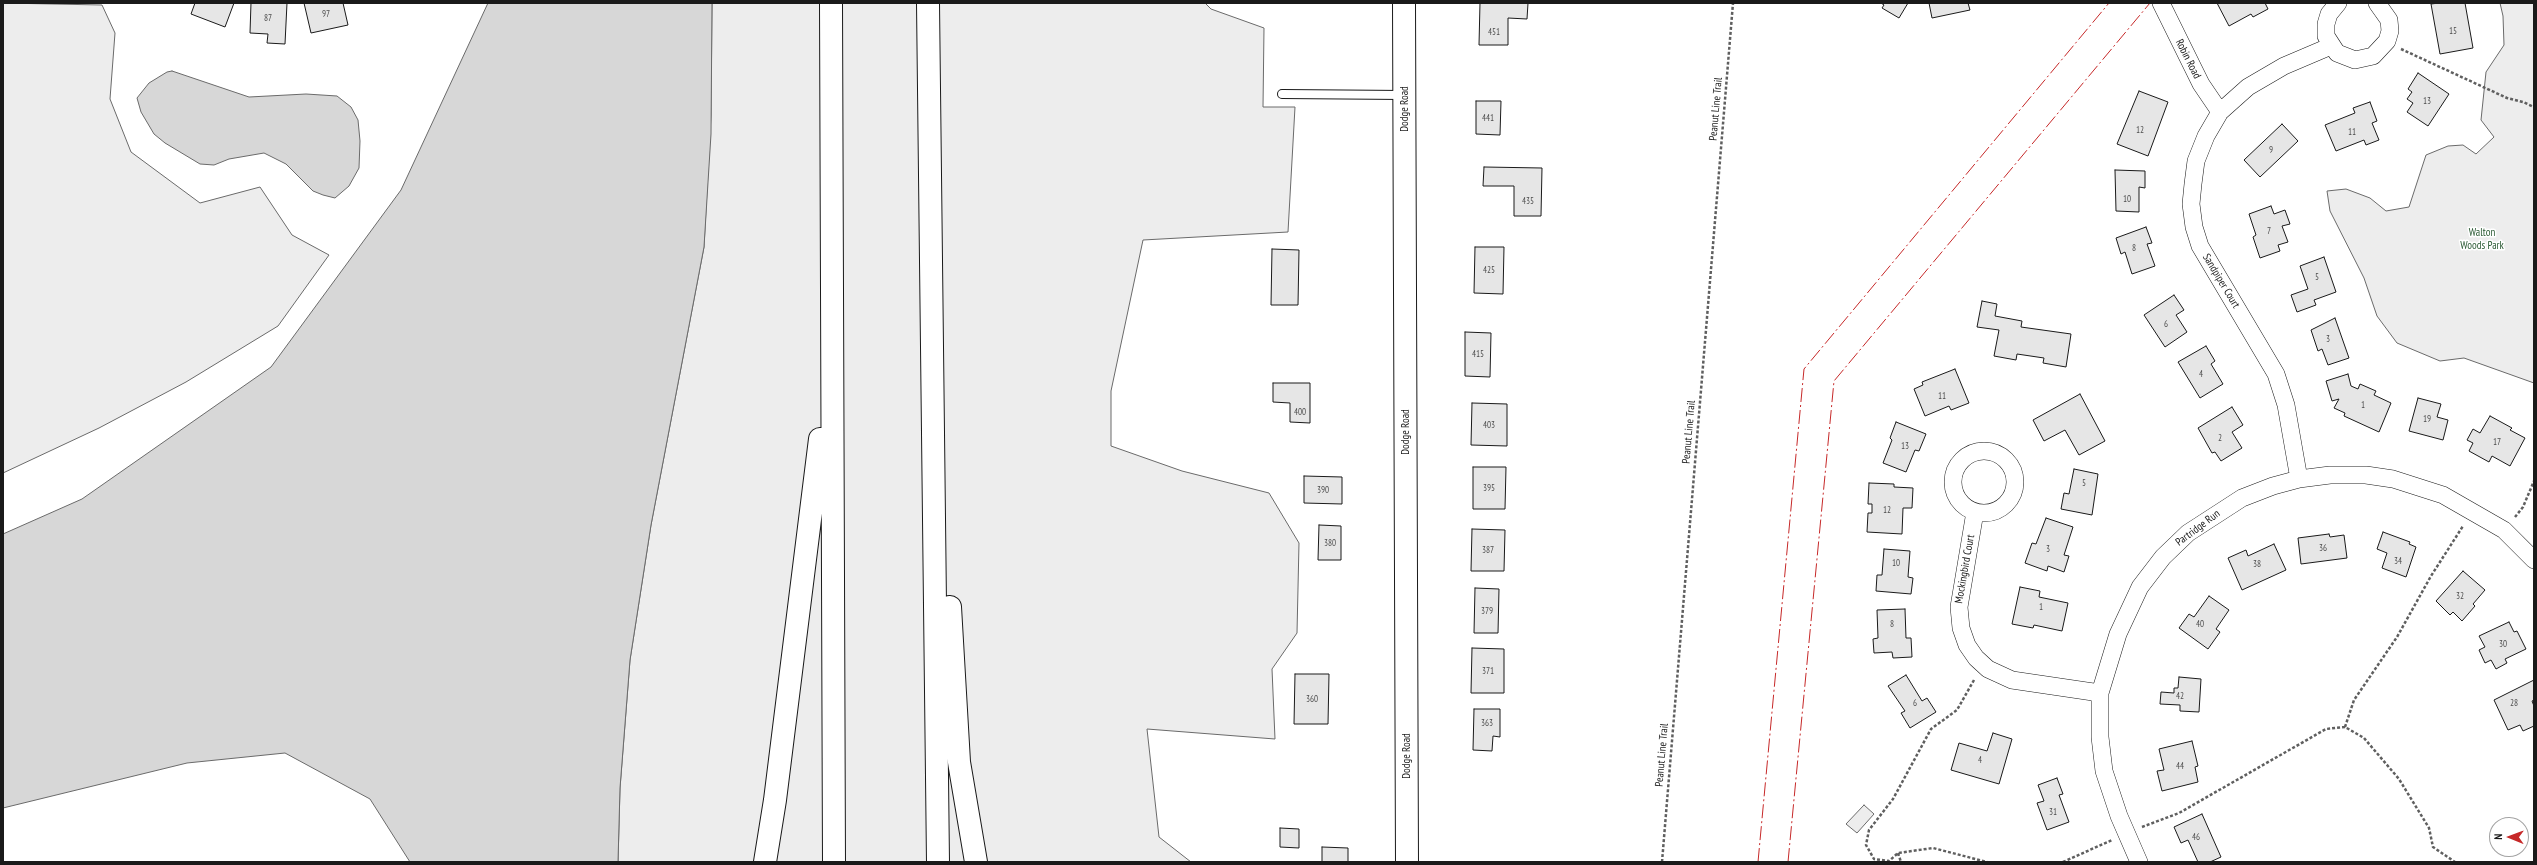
<!DOCTYPE html>
<html>
<head>
<meta charset="utf-8">
<style>
  body { margin:0 }
  #map { position:relative; width:2537px; height:865px; overflow:hidden; background:#fff; font-family:"PT Sans Narrow",sans-serif }
  canvas { display:block }
  .frame { position:absolute; inset:0; border:4px solid #1a1a1a; pointer-events:none }
  .north { position:absolute; left:2489px; top:817px; width:40px; height:40px; box-sizing:border-box; background:#fff; border:1px solid #a3a3a3; border-radius:50%; rotate:271deg; font-size:11px; font-weight:700; line-height:16px; text-align:center; color:#1a1a1a }
  .north::after { content:''; display:block; margin:auto; width:14px; height:18px; background:#c62828; clip-path:polygon(50% 0,100% 100%,50% 72%,0 100%) }
</style>
</head>
<body>
<div id="map">
<canvas width="2537" height="865"></canvas>
<div class="frame"></div>
<div class="north">N</div>
</div>
<script>
const g = document.querySelector('canvas').getContext('2d');
g.lineJoin = 'round';
function fill(path, color) { g.fillStyle = color; g.fill(path, 'evenodd'); }
const toPath = rows => new Path2D(rows.map(r => 'M' + r).join(''));
function stroke(path, color, width, dash) { g.strokeStyle = color; g.lineWidth = width; g.lineCap = dash ? 'butt' : 'round'; g.setLineDash(dash || []); g.stroke(path); }
function write(font, color, halo, rows, align = 'center') {
  g.font = font + ' "PT Sans Narrow",sans-serif'; g.lineWidth = 3; g.setLineDash([]); g.textBaseline = 'middle'; g.strokeStyle = halo; g.fillStyle = color; for (const [text, x, y, turn = 0] of rows) {
    g.save(); g.translate(x, y); g.rotate((+turn || 0) * Math.PI / 180); g.textAlign = isNaN(turn) ? turn : align; if (halo) g.strokeText(text, 0, 0); g.fillText(text, 0, 0); g.restore();
  }
}
const green = toPath([
  [3,3,102,5,115,33,110,99,131,152,200,203,260,187,292,235,329,255,278,326,186,382,99,428,3,473,3,3],
  [712,3,1205,3,1211,9,1264,28,1263,107,1295,107,1288,232,1143,240,1111,391,1111,446,1182,471,1269,493,1299,543,1297,633,1272,669,1275,739,1147,729,1159,837,1191,862,618,862,620,788,630,660,651,525,704,247,711,115,712,3],
  [2500,3,2534,3,2534,383,2464,358,2440,361,2397,343,2377,316,2364,278,2330,211,2327,191,2346,189,2370,198,2386,211,2409,207,2426,155,2448,146,2463,145,2476,154,2494,137,2481,120,2486,72,2504,45,2503,16,2500,3],
  [1864,805,1874,814,1857,833,1846,824,1864,805]
]);
const water = toPath([
  [488,3,712,3,711,134,704,247,651,525,630,660,620,788,618,862,410,862,370,799,285,753,187,763,3,808,3,534,82,499,271,367,401,190,488,3],
  [172,71,249,97,306,94,337,96,351,107,358,120,360,141,359,168,349,186,335,198,323,195,313,191,286,164,264,153,229,159,214,165,200,164,165,143,154,134,141,112,137,98,149,83,167,72,172,71]
]);
const building = toPath([
  [195,3,234,3,225,27,191,14,195,3],
  [251,3,287,3,285,44,267,43,268,34,250,33,251,3],
  [304,3,343,3,348,25,311,33,304,3],
  [1480,3,1528,3,1527,19,1508,18,1508,45,1479,45,1480,3],
  [1881,3,1908,3,1899,18,1882,8,1884,5,1881,3],
  [1929,3,1968,3,1970,10,1932,18,1929,3],
  [2217,3,2265,3,2268,9,2253,17,2251,14,2229,26,2217,3],
  [2439,3,2465,3,2473,48,2440,54,2431,4,2439,3],
  [2418,73,2449,94,2428,126,2407,112,2413,103,2407,99,2412,92,2408,89,2418,73],
  [2139,91,2168,102,2148,156,2117,144,2139,91],
  [1476,101,1501,101,1500,135,1476,134,1476,101],
  [2370,102,2377,121,2372,123,2379,140,2366,145,2364,140,2336,151,2325,125,2355,113,2353,108,2370,102],
  [2282,124,2298,141,2260,177,2244,160,2282,124],
  [1484,167,1542,168,1541,216,1514,216,1514,186,1483,186,1484,167],
  [2115,170,2145,171,2145,188,2139,187,2139,212,2116,211,2115,170],
  [2271,206,2274,214,2285,210,2290,224,2282,226,2288,242,2278,245,2280,251,2260,258,2253,237,2256,235,2249,214,2271,206],
  [2146,227,2152,243,2147,244,2155,266,2132,274,2125,252,2121,254,2116,238,2146,227],
  [1475,247,1504,247,1503,294,1474,293,1475,247],
  [1272,249,1299,250,1298,305,1271,305,1272,249],
  [2324,257,2336,292,2314,300,2316,305,2297,312,2291,295,2308,289,2300,266,2324,257],
  [2174,295,2184,310,2176,315,2187,332,2165,347,2144,315,2174,295],
  [1982,301,1997,304,1995,316,2022,321,2021,327,2071,334,2066,367,2043,363,2044,358,2017,354,2016,360,1994,356,1999,330,1977,327,1982,301],
  [2335,318,2349,358,2328,365,2322,349,2318,351,2311,330,2335,318],
  [1465,332,1491,333,1490,377,1465,376,1465,332],
  [2206,346,2215,361,2211,364,2223,384,2200,398,2178,362,2206,346],
  [1955,369,1969,403,1951,410,1949,406,1925,416,1914,389,1923,385,1922,382,1955,369],
  [2348,374,2351,386,2358,389,2360,384,2376,391,2374,395,2391,403,2379,432,2344,416,2345,413,2334,408,2339,399,2332,401,2326,381,2348,374],
  [1273,383,1310,383,1310,423,1290,422,1290,403,1273,402,1273,383],
  [2080,394,2105,441,2079,455,2065,430,2044,441,2033,420,2080,394],
  [2418,398,2441,404,2437,417,2448,420,2443,440,2409,431,2418,398],
  [1472,403,1507,404,1507,446,1471,445,1472,403],
  [2232,407,2243,425,2232,432,2242,448,2221,461,2215,452,2212,453,2198,428,2232,407],
  [2490,416,2512,428,2510,430,2525,438,2510,466,2492,456,2489,462,2469,451,2473,443,2467,440,2473,429,2480,433,2490,416],
  [1896,422,1926,434,1919,451,1915,450,1906,472,1883,463,1892,440,1890,438,1896,422],
  [1473,467,1506,467,1505,509,1473,509,1473,467],
  [2074,469,2098,474,2092,515,2061,509,2064,493,2069,494,2074,469],
  [1304,476,1342,477,1342,504,1304,503,1304,476],
  [1869,483,1894,484,1894,487,1913,488,1912,508,1903,508,1902,534,1867,532,1868,513,1872,513,1872,504,1868,504,1869,483],
  [2046,518,2073,527,2064,555,2069,556,2064,572,2048,566,2047,571,2025,563,2032,543,2036,544,2046,518],
  [1319,525,1341,526,1341,560,1318,560,1319,525],
  [1472,529,1505,530,1504,571,1471,571,1472,529],
  [2383,532,2410,542,2409,544,2416,547,2406,577,2382,568,2387,553,2377,549,2383,532],
  [2329,534,2330,537,2344,535,2347,558,2301,564,2298,538,2329,534],
  [2274,544,2286,570,2242,590,2228,558,2246,550,2248,556,2274,544],
  [1884,549,1910,551,1908,577,1913,578,1911,594,1876,591,1877,575,1882,575,1884,549],
  [2463,571,2485,590,2473,604,2475,606,2462,621,2453,612,2450,615,2436,601,2463,571],
  [2020,587,2040,591,2039,597,2068,603,2062,631,2034,625,2033,628,2012,624,2020,587],
  [1475,588,1499,589,1498,633,1474,633,1475,588],
  [2209,596,2229,610,2216,629,2220,632,2208,649,2179,628,2189,614,2194,617,2209,596],
  [1905,609,1906,638,1911,638,1912,657,1893,658,1892,652,1874,653,1873,639,1878,638,1877,610,1905,609],
  [2509,622,2514,632,2517,631,2526,649,2505,659,2507,663,2496,669,2491,660,2485,663,2479,650,2485,647,2479,636,2509,622],
  [1472,648,1504,649,1504,693,1471,693,1472,648],
  [1295,674,1329,674,1328,724,1294,724,1295,674],
  [1906,675,1922,701,1927,698,1936,712,1910,728,1901,713,1905,711,1888,686,1906,675],
  [2179,677,2201,679,2199,712,2180,711,2180,705,2160,704,2161,692,2174,693,2174,688,2178,688,2179,677],
  [2534,680,2534,700,2532,701,2534,706,2534,726,2523,731,2520,725,2508,730,2494,700,2534,680],
  [1474,709,1500,709,1500,737,1493,736,1492,751,1473,750,1474,709],
  [1993,733,2012,739,1999,784,1951,770,1959,743,1987,751,1993,733],
  [2192,741,2198,766,2195,767,2198,782,2162,791,2157,771,2164,770,2159,749,2192,741],
  [2057,778,2063,794,2059,795,2069,822,2047,830,2037,803,2044,801,2038,785,2057,778],
  [2202,814,2221,857,2210,862,2198,862,2188,840,2181,843,2174,827,2202,814],
  [1280,828,1299,829,1299,848,1280,847,1280,828],
  [1322,847,1348,848,1348,862,1322,862,1322,847]
]);
const path = toPath([
  [2401,49,2507,98,2523,102,2534,107],
  [2515,517,2523,507,2534,481],
  [1974,680,1957,710,1931,729,1893,799,1869,830,1866,845,1874,859,1889,861,1898,853,1933,848,1987,862],
  [2345,727,2354,700,2397,637,2431,576,2463,526],
  [2142,827,2179,813,2326,729,2345,727,2364,738,2399,779,2429,828,2433,847,2455,862],
  [1898,853,1901,862],
  [1662,862,1733,3],
  [2063,862,2112,840]
]);
const lane = toPath([
  [1282,94,1404,95]
]);
const street = toPath([
  [2161,3,2201,84,2220,112],
  [2338,3,2329,14,2326,24,2326,36,2337,53,2355,60,2373,56,2387,41,2390,31,2389,20,2377,3],
  '1953 482a31 31 0 1 1 62 0a31 31 0 1 1-62 0Z',
  [2299,479,2286,405,2276,374,2200,246,2194,227,2191,204,2193,184,2196,161,2206,136,2220,112,2248,87,2284,66,2331,46],
  [1975,512,1959,607,1961,628,1967,645,1976,658,1988,669,2012,680,2100,693],
  [2139,862,2119,816,2104,771,2100,737,2100,693,2118,634,2140,587,2163,557,2188,533,2242,498,2273,486,2299,479,2330,475,2366,475,2393,479,2443,495,2504,530,2534,560]
]);
const secondary = toPath([
  [1404,3,1407,862]
]);
const highway = toPath([
  [831,3,834,862],
  [928,3,938,862],
  [950,607,959,762,976,862],
  [765,862,775,800,820,439]
]);
const power = toPath([
  [1758,862,1804,369,2109,3],
  [1788,862,1834,381,2150,3]
]);
const numberNames = [
  ["97",326,14],
  ["87",268,18],
  ["15",2453,31],
  ["451",1494,32],
  ["13",2427,101],
  ["441",1488,118],
  ["12",2140,130],
  ["11",2352,132],
  ["9",2271,150],
  ["10",2127,199],
  ["435",1528,201],
  ["7",2269,231],
  ["8",2134,248],
  ["425",1489,270],
  ["5",2317,277],
  ["6",2166,324],
  ["3",2328,339],
  ["415",1478,354],
  ["4",2201,374],
  ["11",1942,396],
  ["1",2363,405],
  ["400",1300,412],
  ["19",2427,419],
  ["403",1489,425],
  ["2",2220,438],
  ["17",2497,442],
  ["13",1905,446],
  ["5",2084,483],
  ["395",1489,488],
  ["390",1323,490],
  ["12",1887,510],
  ["380",1330,543],
  ["36",2323,548],
  ["3",2048,549],
  ["387",1488,550],
  ["34",2398,561],
  ["10",1896,563],
  ["38",2257,564],
  ["32",2460,596],
  ["1",2041,607],
  ["379",1487,611],
  ["8",1892,624],
  ["40",2200,624],
  ["30",2503,644],
  ["371",1488,671],
  ["42",2180,696],
  ["360",1312,699],
  ["6",1915,703],
  ["28",2514,703],
  ["363",1487,723],
  ["4",1980,760],
  ["44",2180,766],
  ["31",2053,812],
  ["46",2196,837]
];
const streetNames = [
  ["Robin Road",2188,59,63],
  ["Dodge Road",1405,109,-90],
  ["Peanut Line Trail",1716,109,-85],
  ["Sandpiper Court",2221,281,59],
  ["Dodge Road",1406,432,-90],
  ["Peanut Line Trail",1689,432,-85],
  ["Partridge Run",2198,528,-37],
  ["Mockingbird Court",1965,569,-80],
  ["Peanut Line Trail",1662,755,-85],
  ["Dodge Road",1407,756,-90]
];
const parkNames = [
  ["Walton",2482,233],
  ["Woods Park",2482,246]
];
fill(green, '#ededed');
stroke(green, '#6a6a6a', 1);
fill(water, '#d7d7d7');
stroke(water, '#6a6a6a', 1);
fill(building, '#e6e6e6');
stroke(building, '#1a1a1a', 1);
stroke(lane, '#1a1a1a', 10);
stroke(street, '#1a1a1a', 18);
stroke(secondary, '#1a1a1a', 24);
stroke(highway, '#1a1a1a', 24);
stroke(path, '#5f5f5f', 2.5, [3, 2]);
stroke(lane, '#fff', 8);
stroke(street, '#fff', 17);
stroke(secondary, '#fff', 22);
stroke(highway, '#fff', 22);
stroke(power, '#c62828', 1, [14, 3, 2, 3]);
write('9px', '#4d4d4d', null, numberNames);
write('11px', '#1a1a1a', '#fff', streetNames);
write('11px', '#2b5a34', '#fff', parkNames);
</script>
</body>
</html>
